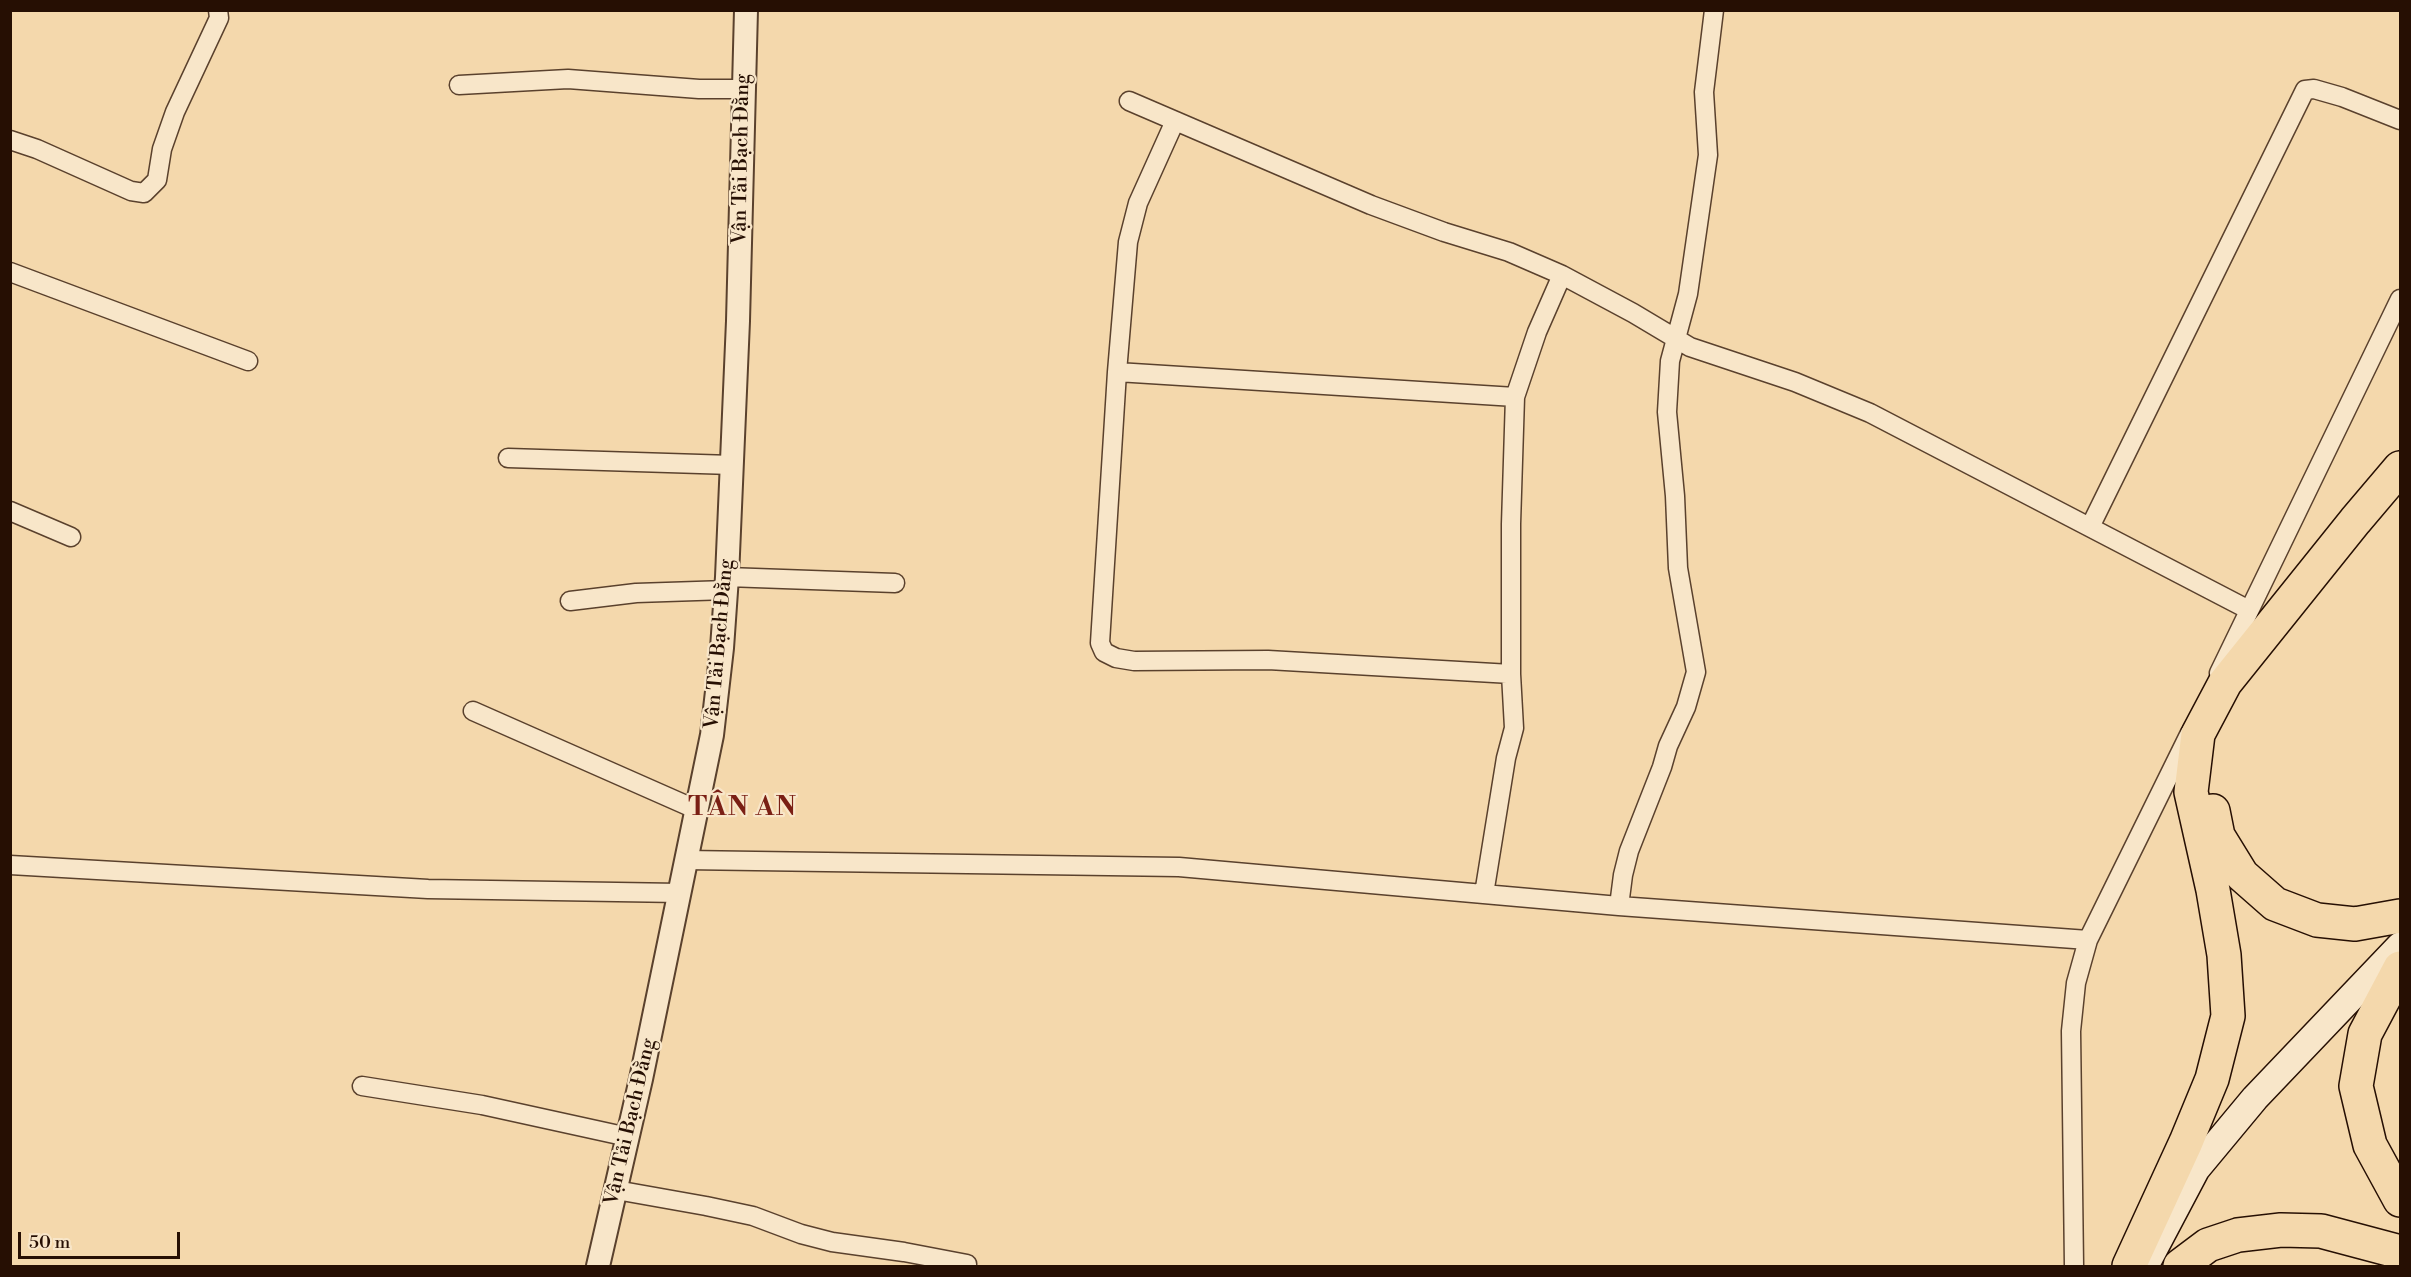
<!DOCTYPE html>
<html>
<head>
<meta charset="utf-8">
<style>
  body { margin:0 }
  #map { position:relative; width:2411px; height:1277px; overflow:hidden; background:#f4d8ac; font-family:"Libre Bodoni",serif }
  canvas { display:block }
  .frame { position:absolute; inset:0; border:12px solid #260f03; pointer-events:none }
  .scale { position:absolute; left:18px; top:1232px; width:162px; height:27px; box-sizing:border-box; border:3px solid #260f03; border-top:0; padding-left:8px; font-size:18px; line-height:21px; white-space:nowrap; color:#260f03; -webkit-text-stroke:4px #f8e6c9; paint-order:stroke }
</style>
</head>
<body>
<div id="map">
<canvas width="2411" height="1277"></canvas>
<div class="frame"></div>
<div class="scale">50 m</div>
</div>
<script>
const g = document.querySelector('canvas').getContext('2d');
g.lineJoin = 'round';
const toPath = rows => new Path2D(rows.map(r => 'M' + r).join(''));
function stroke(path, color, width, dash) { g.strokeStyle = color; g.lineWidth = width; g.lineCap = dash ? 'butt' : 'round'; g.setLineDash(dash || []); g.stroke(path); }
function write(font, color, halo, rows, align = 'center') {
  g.font = font + ' "Libre Bodoni",serif'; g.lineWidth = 4.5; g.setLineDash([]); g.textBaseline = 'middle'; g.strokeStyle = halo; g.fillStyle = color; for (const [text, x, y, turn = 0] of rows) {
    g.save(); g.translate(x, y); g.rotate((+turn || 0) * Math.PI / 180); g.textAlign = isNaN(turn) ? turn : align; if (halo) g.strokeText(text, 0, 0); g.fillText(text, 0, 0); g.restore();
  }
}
const minor = toPath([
  [459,85,568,79,699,89,744,89],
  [1129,101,1371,205,1444,232,1509,252,1562,275,1633,313,1690,347,1795,382,1870,413,2249,610],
  [1175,121,1138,203,1128,242,1117,372,1100,643,1104,652,1116,658,1134,661,1268,660,1511,674],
  [10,140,37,149,131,191,144,193,157,180,162,149,175,112,219,18,218,10],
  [10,272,248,361],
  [1117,372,1515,397],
  [508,458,732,465],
  [10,511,71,537],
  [2090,527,2305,90,2314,89,2342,97,2400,120],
  [727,577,895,583],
  [570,601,636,593,727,590],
  [2219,673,2400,299],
  [473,711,695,809],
  [685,860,1179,867,1619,906,2088,940],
  [10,865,428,889,680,893],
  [1484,894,1506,758,1514,728,1511,674,1511,524,1515,397,1537,332,1562,275],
  [1619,906,1623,875,1629,851,1662,767,1668,746,1686,707,1696,672,1678,568,1675,496,1667,412,1670,361,1688,294,1708,155,1704,92,1714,10],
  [362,1086,482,1105,628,1137],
  [616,1190,706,1206,753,1216,801,1234,832,1242,904,1252,967,1264],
  [2074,1266,2071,1031,2076,983,2088,940,2190,733]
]);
const tertiary = toPath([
  [598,1266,641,1079,712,735,722,648,727,577,738,321,746,10]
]);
const secondary = toPath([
  [2149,1258,2196,1169,2255,1098,2400,946]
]);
const motorway = toPath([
  [2213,811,2218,836,2242,875,2275,904,2317,920,2355,924,2400,916],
  [2400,968,2365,1034,2356,1086,2370,1145,2400,1200],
  [2129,1266,2186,1142,2212,1079,2228,1016,2224,955,2213,890,2191,792,2198,734,2225,683,2355,521,2400,468],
  [2180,1266,2208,1245,2238,1235,2281,1230,2321,1231,2400,1252]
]);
const streetNames = [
  ["Vận Tải Bạch Đằng",742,159,-89],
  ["Vận Tải Bạch Đằng",720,644,-85],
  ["Vận Tải Bạch Đằng",631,1122,-77]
];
const districtNames = [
  ["TÂN AN",743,809]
];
stroke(minor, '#5a412d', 21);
stroke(tertiary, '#5a412d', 26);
stroke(secondary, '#260f03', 30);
stroke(motorway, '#260f03', 36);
stroke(minor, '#f8e6c9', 18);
stroke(tertiary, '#f8e6c9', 22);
stroke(secondary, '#f8e6c9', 27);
stroke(motorway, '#f4d8ac', 33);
write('20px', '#260f03', '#f8e6c9', streetNames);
g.letterSpacing = '1.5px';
write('bold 26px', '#7a1f14', '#f8e6c9', districtNames);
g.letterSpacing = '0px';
</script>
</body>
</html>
